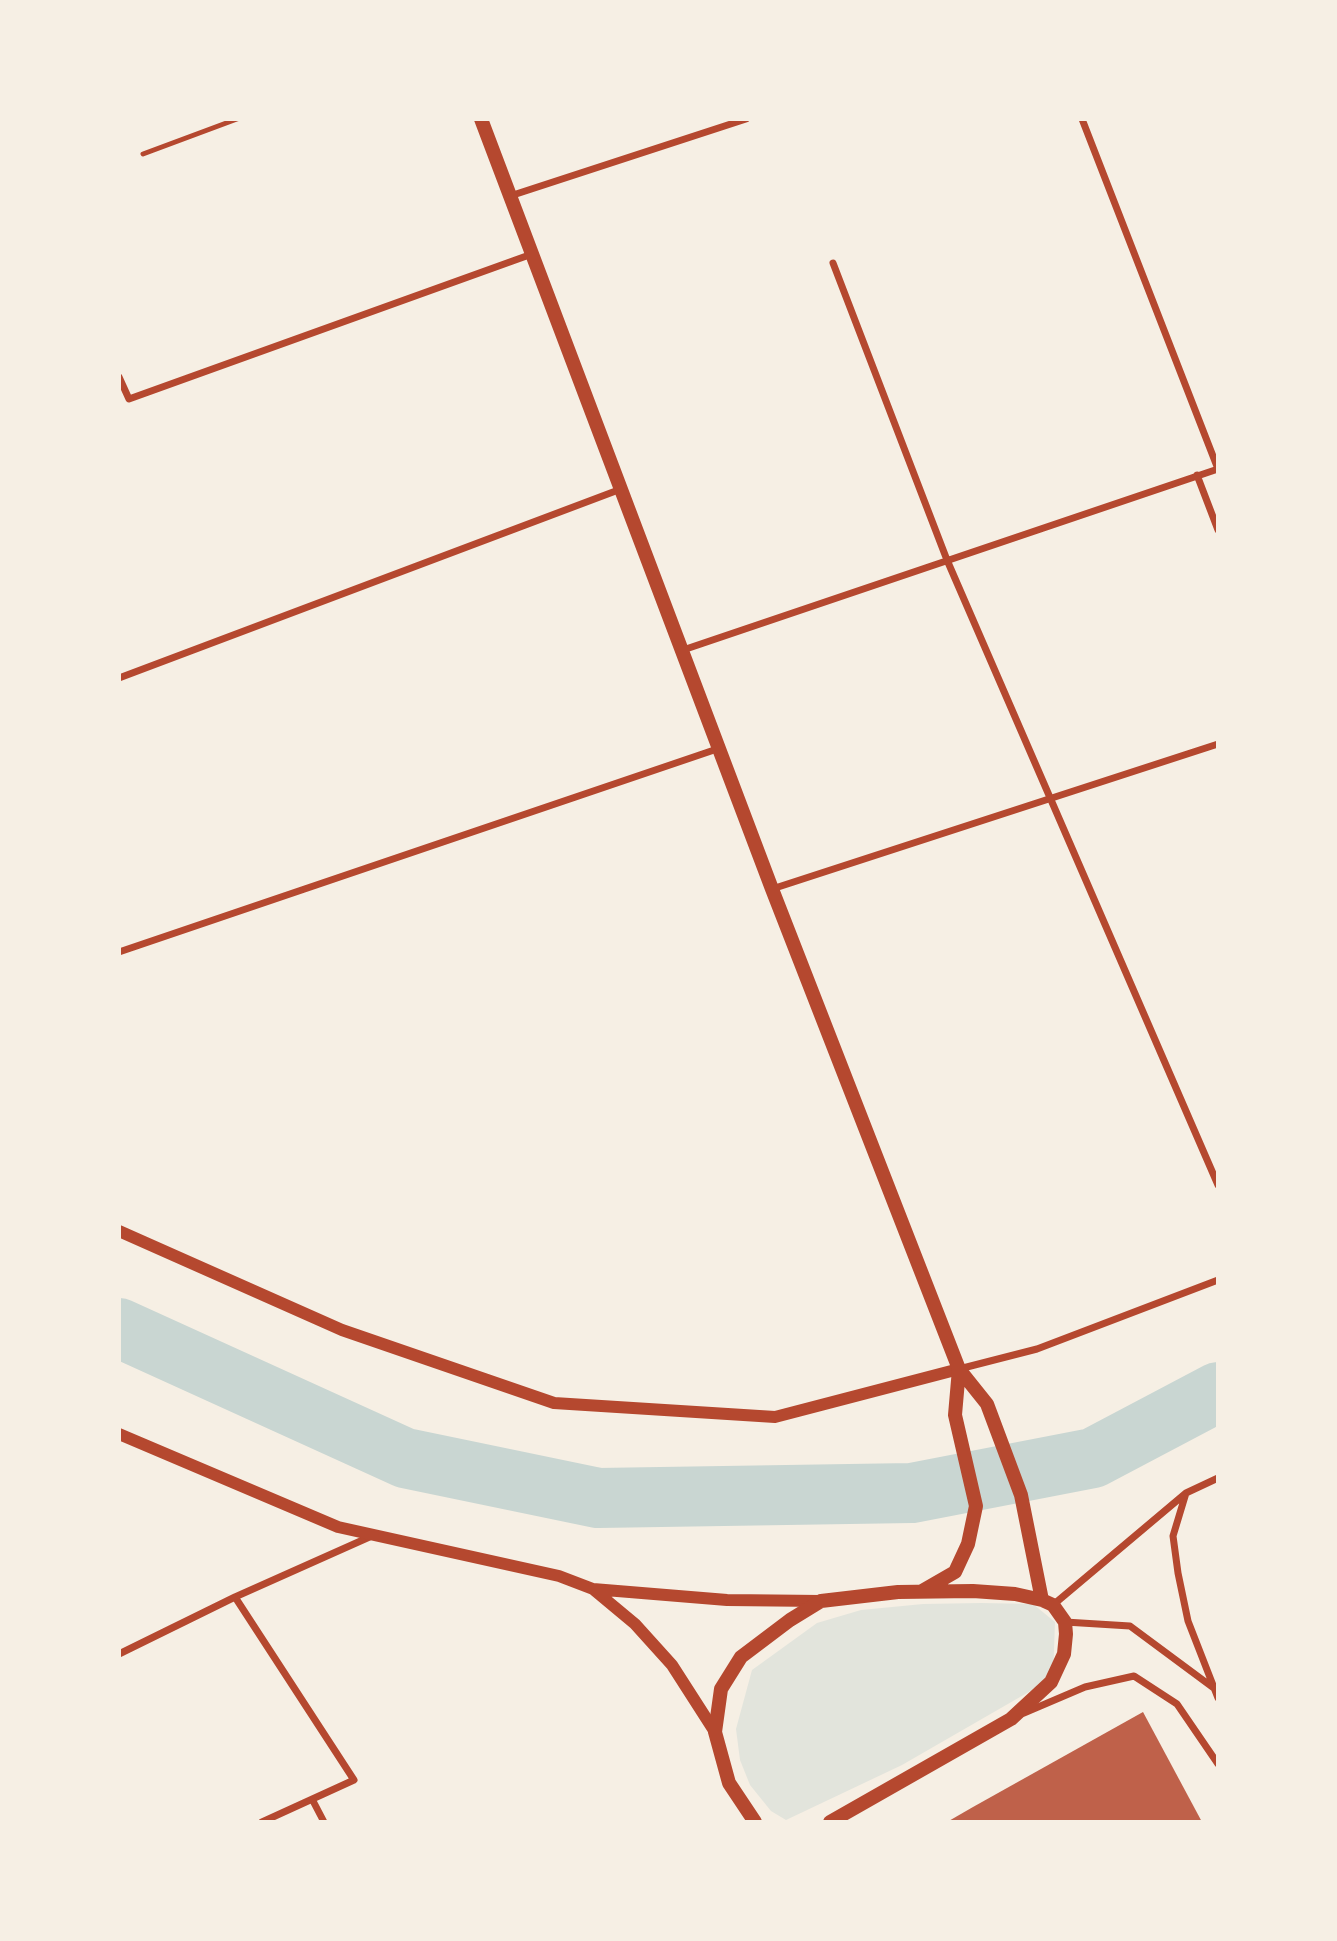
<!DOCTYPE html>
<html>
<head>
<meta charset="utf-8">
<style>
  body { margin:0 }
  #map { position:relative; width:1337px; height:1941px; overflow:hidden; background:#f6efe4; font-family:"DejaVu Sans",sans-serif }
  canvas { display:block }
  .frame { position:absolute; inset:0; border:121px solid #f6efe4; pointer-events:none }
</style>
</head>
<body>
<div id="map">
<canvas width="1337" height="1941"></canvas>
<div class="frame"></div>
</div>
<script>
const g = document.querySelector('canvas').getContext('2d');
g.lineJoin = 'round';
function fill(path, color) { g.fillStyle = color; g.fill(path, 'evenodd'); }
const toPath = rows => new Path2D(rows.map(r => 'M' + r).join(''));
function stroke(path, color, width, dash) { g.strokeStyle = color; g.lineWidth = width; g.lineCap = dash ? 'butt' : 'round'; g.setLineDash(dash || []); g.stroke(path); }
const green = toPath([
  [981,1603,1033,1604,1055,1622,1053,1678,902,1765,786,1820,771,1811,750,1785,740,1760,736,1729,752,1670,817,1623,861,1610,923,1604]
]);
const river = toPath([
  [119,1328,405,1458,598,1498,912,1493,1093,1458,1218,1392]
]);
const building = toPath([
  [1143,1712,1202,1822,947,1822,973,1807]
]);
const service = toPath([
  [143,154,237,119]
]);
const minor = toPath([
  [1082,119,1218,469],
  [510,196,746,119],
  [833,263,947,560,1218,1185],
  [119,377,129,399,532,254],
  [1197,475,1218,530],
  [683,650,1218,469],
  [119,678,621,489],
  [772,889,1218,744],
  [119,952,720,748],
  [959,1369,1037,1349,1218,1280],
  [1186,1493,1173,1536,1178,1573,1188,1621,1218,1698],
  [235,1597,354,1780,262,1822],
  [1053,1605,1186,1493,1218,1478],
  [1065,1622,1130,1626,1215,1689],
  [119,1654,235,1597,374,1535],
  [1024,1713,1085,1687,1134,1676,1177,1704,1218,1764],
  [312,1799,324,1822]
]);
const tertiary = toPath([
  [119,1231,342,1330,554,1403,775,1417,959,1369],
  [119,1434,338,1527,559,1576,593,1589,727,1600,821,1601],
  [593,1589,635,1624,672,1665,715,1732]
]);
const secondary = toPath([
  [481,119,772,889,959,1369,987,1404,1021,1495,1042,1600],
  [922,1591,955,1572,968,1544,976,1506,955,1415,959,1369],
  [755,1822,729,1783,715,1732,721,1689,741,1657,790,1620,821,1601,898,1592,973,1591,1015,1594,1042,1600,1053,1605,1065,1622,1066,1634,1064,1654,1051,1682,1011,1719,830,1822]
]);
fill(green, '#e2e4dc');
stroke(river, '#c9d6d2', 60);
fill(building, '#bf614a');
stroke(service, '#b5482f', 5);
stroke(minor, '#b5482f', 7);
stroke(tertiary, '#b5482f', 12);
stroke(secondary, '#b5482f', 14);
</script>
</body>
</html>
